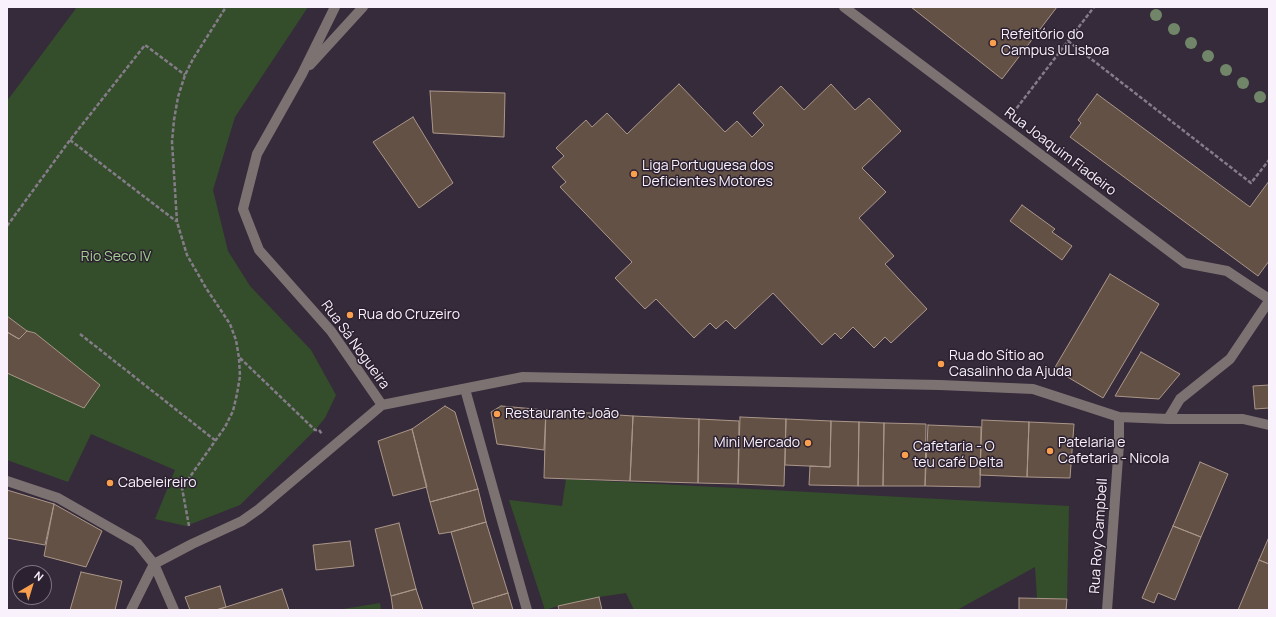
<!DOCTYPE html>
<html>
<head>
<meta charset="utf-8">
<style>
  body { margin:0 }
  #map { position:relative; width:1276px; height:617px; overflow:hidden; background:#362b3a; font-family:Manrope,sans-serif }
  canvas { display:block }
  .frame { position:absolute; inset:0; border:8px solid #f9f2fc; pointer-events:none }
  .north { position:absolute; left:12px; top:565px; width:40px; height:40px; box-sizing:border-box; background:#2c2130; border:1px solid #7e7582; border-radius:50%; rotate:38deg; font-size:11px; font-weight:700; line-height:16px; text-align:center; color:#f9f2fc }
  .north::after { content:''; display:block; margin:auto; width:14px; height:18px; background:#fa9f4e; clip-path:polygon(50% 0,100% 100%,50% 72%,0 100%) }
</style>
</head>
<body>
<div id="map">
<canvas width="1276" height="617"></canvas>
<div class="frame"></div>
<div class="north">N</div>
</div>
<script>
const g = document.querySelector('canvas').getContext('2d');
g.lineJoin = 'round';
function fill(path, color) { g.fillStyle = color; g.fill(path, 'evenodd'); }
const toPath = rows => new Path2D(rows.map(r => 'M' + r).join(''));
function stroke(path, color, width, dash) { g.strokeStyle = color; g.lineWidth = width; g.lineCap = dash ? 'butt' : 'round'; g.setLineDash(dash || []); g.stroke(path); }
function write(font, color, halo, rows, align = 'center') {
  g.font = font + ' Manrope,sans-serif'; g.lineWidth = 3; g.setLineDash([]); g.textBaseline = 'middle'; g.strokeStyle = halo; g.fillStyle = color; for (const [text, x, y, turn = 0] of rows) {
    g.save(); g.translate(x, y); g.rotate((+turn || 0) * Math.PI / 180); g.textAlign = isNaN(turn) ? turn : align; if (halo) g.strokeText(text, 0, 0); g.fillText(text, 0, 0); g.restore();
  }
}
const green = toPath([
  [77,7,308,7,235,117,213,190,228,251,250,286,311,350,336,395,325,418,315,430,240,505,186,526,155,519,175,470,91,434,68,482,7,460,7,373,35,333,27,331,7,316,7,101],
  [566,479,1069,506,1067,599,1037,598,1035,567,957,610,634,610,626,593,599,597,558,606,545,610,509,500,562,506],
  [380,603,381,610,337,610]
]);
const building = toPath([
  [911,7,1057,7,1002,79,911,7],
  [679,84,725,132,737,121,752,137,764,125,753,113,781,86,804,110,831,84,855,110,869,98,901,131,862,168,886,192,859,218,894,256,885,264,927,309,891,343,885,337,874,348,853,327,841,339,835,333,822,345,773,293,735,329,726,320,716,329,710,323,694,338,656,299,645,309,615,278,632,262,560,187,566,182,552,167,564,156,556,148,586,120,592,127,607,113,627,134,679,84],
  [430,91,505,93,504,137,433,133,430,91],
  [1097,94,1250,207,1269,181,1269,261,1258,276,1070,137,1081,123,1078,120,1097,94],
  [413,117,453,183,419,208,373,142,413,117],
  [1022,205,1055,229,1052,232,1072,246,1062,260,1010,221,1022,205],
  [1110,274,1159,304,1103,398,1054,369,1110,274],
  [7,316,27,331,19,339,7,332,7,316],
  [27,331,35,333,100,385,84,408,7,373,7,332,19,339,27,331],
  [1141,352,1180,374,1159,399,1115,396,1141,352],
  [1269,385,1269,408,1255,409,1253,386,1269,385],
  [445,406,455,412,478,489,430,502,412,429,445,406],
  [501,406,546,410,544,450,497,444,491,412,501,406],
  [546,410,633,416,630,481,544,478,546,410],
  [633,416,699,419,698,483,630,481,633,416],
  [740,417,786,419,784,486,738,484,740,417],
  [699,419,739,421,738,484,698,483,699,419],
  [786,419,831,421,830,467,785,465,786,419],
  [982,420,1029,422,1027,477,980,475,982,420],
  [831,421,859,422,858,486,809,485,810,466,830,467,831,421],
  [859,422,884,423,883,486,858,486,859,422],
  [1029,422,1074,424,1070,478,1027,477,1029,422],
  [884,423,926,424,925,486,883,486,884,423],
  [928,425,981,427,980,487,925,486,928,425],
  [412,429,427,487,393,496,378,441,412,429],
  [1200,462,1228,474,1201,537,1173,526,1200,462],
  [478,489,486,522,451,532,439,534,430,502,478,489],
  [7,490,54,504,45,545,7,538,7,490],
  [54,504,102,531,86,567,44,556,54,504],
  [486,522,508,593,472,604,451,532,486,522],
  [399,523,416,589,391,596,375,529,399,523],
  [1173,526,1201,537,1175,600,1158,593,1154,603,1142,598,1173,526],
  [1269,537,1269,564,1259,560,1269,537],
  [350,541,354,566,316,570,313,545,350,541],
  [1259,560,1269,564,1269,610,1238,610,1259,560],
  [81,572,122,581,115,610,70,610,81,572],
  [220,586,226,607,216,610,190,610,185,597,220,586],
  [282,589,289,610,216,610,226,607,282,589],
  [416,589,423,610,393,610,391,596,416,589],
  [508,593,513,610,474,610,472,604,508,593],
  [599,597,602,610,559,610,558,606,599,597],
  [1019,598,1067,599,1066,610,1019,610,1019,598]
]);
const path = toPath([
  [1068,41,1251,183,1269,160],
  [1013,113,1094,7],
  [70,140,176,221],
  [7,226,70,140,145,45,185,75],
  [80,334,216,441],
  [240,358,315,430,319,430,322,434],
  [189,526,182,488,225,427,233,411,237,394,240,376,239,358,236,340,230,324,206,288,187,255,177,222,172,142,174,120,178,97,185,75,193,59,226,7]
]);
const minor = toPath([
  [335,7,302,74,257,154,243,209,259,250,331,331,382,405],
  [844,7,1185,263,1227,271,1269,299],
  [310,65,363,7],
  [465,389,527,610],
  [1168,419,1180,399,1230,359,1269,301],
  [7,481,58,498,137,543,154,564,174,610],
  [154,564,192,544,242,521,259,509,382,405,523,377,940,385,1033,389,1119,417,1168,419,1243,419,1269,425],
  [131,610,154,564],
  [1107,610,1119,444,1119,417]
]);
const trees = [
  [1156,15],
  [1174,29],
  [1191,43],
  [1208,56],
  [1226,70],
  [1243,83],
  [1260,97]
];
const markers = [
  [993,43,4,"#fa9f4e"],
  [634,174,4,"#fa9f4e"],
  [350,315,4,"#fa9f4e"],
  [941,364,4,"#fa9f4e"],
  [497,414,4,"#fa9f4e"],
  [808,443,4,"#fa9f4e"],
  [1050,451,4,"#fa9f4e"],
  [905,455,4,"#fa9f4e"],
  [110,483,4,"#fa9f4e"]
];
const poiNames = [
  ["Refeitório do",1001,35],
  ["Campus ULisboa",1001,51],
  ["Liga Portuguesa dos",642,166],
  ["Deficientes Motores",642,182],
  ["Rua do Cruzeiro",358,315],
  ["Rua do Sítio ao",949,356],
  ["Casalinho da Ajuda",949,372],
  ["Restaurante João",505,414],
  ["Mini Mercado",800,443,"right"],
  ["Patelaria e",1058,443],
  ["Cafetaria - Nicola",1058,459],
  ["Cafetaria - O",913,447],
  ["teu café Delta",913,463],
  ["Cabeleireiro",118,483]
];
const streetNames = [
  ["Rua Joaquim Fiadeiro",1060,152,37],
  ["Rua Sá Nogueira",355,345,54],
  ["Rua Roy Campbell",1099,536,-86]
];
const parkNames = [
  ["Rio Seco IV",116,257]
];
fill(green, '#344e2b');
fill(building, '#645145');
stroke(building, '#ab978a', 1);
stroke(path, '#857c89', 2.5, [4, 2]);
stroke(minor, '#7d7272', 10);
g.fillStyle = '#718669';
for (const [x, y] of trees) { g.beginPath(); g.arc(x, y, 6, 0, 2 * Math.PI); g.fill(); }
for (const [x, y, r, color] of markers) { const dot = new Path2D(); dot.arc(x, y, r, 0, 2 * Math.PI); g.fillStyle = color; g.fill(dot); stroke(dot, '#2c2130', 1.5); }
write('14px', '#f9f2fc', '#2c2130', poiNames, 'left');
write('14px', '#f9f2fc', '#2c2130', streetNames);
write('14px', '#a1d090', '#2c2130', parkNames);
</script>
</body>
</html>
